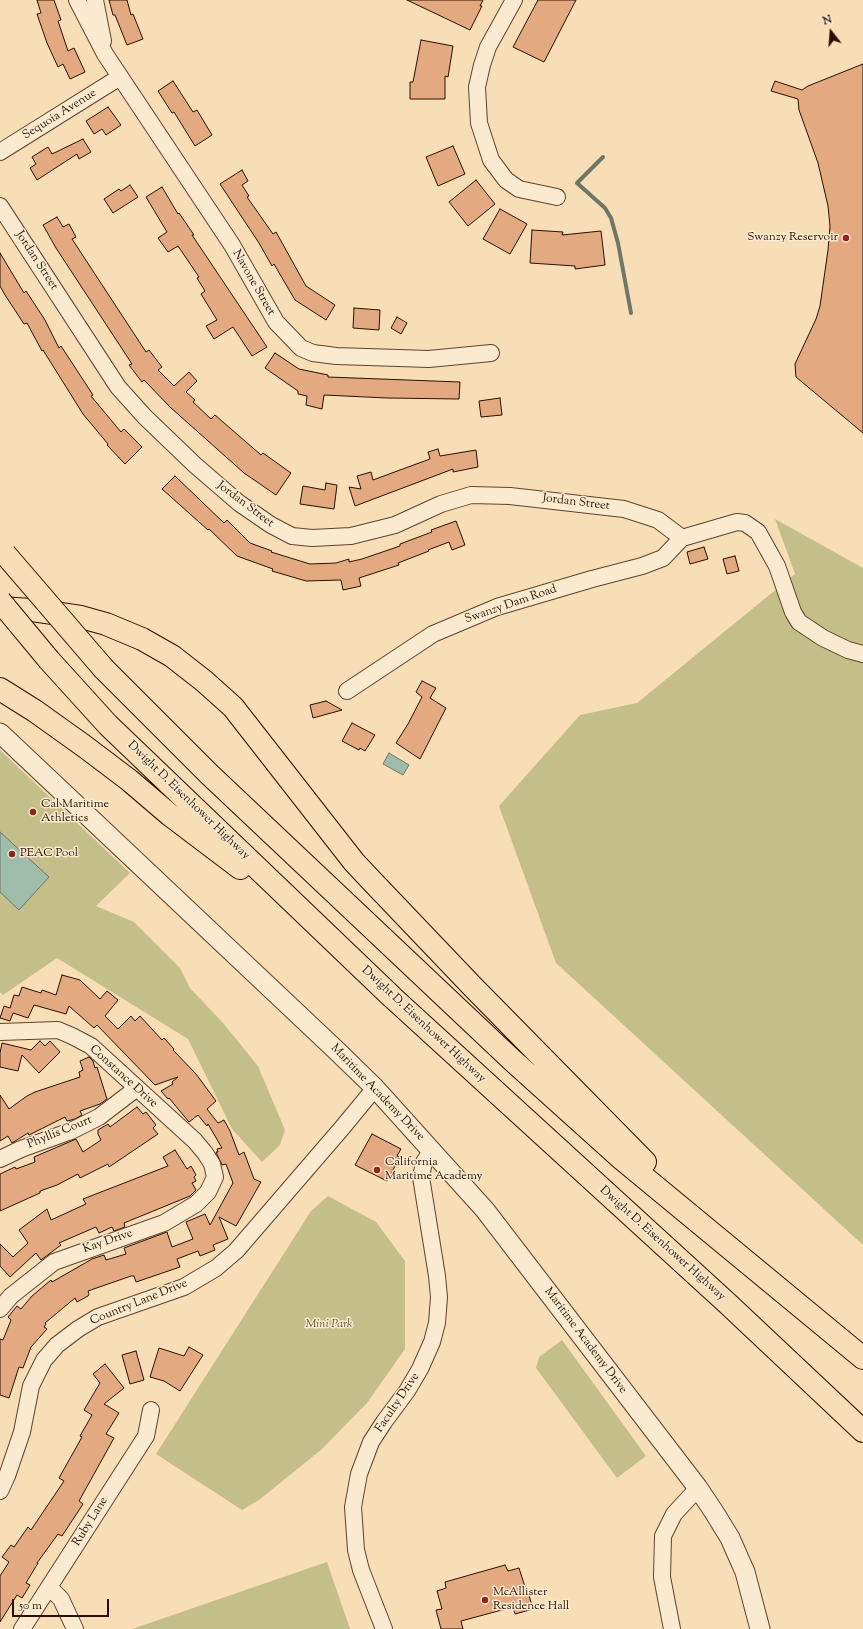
<!DOCTYPE html>
<html>
<head>
<meta charset="utf-8">
<style>
  body { margin:0 }
  #map { position:relative; width:863px; height:1629px; overflow:hidden; background:#f8deb6; font-family:"Sorts Mill Goudy",serif }
  canvas { display:block }
  .north { position:absolute; left:811px; top:12px; width:40px; height:40px; -webkit-text-stroke:3px #faead0; paint-order:stroke; rotate:343deg; font-size:11px; font-weight:700; line-height:16px; text-align:center; color:#2a0f01 }
  .north::after { content:''; display:block; margin:auto; width:14px; height:18px; background:#2a0f01; clip-path:polygon(50% 0,100% 100%,50% 72%,0 100%) }
  .scale { position:absolute; left:12px; top:1599px; width:97px; height:18px; box-sizing:border-box; border:2px solid #2a0f01; border-top:0; padding-left:5px; font-size:12px; line-height:14px; white-space:nowrap; color:#2a0f01; -webkit-text-stroke:3px #faead0; paint-order:stroke }
</style>
</head>
<body>
<div id="map">
<canvas width="863" height="1629"></canvas>
<div class="north">N</div>
<div class="scale">50 m</div>
</div>
<script>
const g = document.querySelector('canvas').getContext('2d');
g.lineJoin = 'round';
function fill(path, color) { g.fillStyle = color; g.fill(path, 'evenodd'); }
const toPath = rows => new Path2D(rows.map(r => 'M' + r).join(''));
function stroke(path, color, width, dash) { g.strokeStyle = color; g.lineWidth = width; g.lineCap = dash ? 'butt' : 'round'; g.setLineDash(dash || []); g.stroke(path); }
function write(font, color, halo, rows, align = 'center') {
  g.font = font + ' "Sorts Mill Goudy",serif'; g.lineWidth = 3; g.setLineDash([]); g.textBaseline = 'middle'; g.strokeStyle = halo; g.fillStyle = color; for (const [text, x, y, turn = 0] of rows) {
    g.save(); g.translate(x, y); g.rotate((+turn || 0) * Math.PI / 180); g.textAlign = isNaN(turn) ? turn : align; if (halo) g.strokeText(text, 0, 0); g.fillText(text, 0, 0); g.restore();
  }
}
const green = toPath([
  [775,519,863,568,863,1245,556,963,499,806,580,715,637,703,795,574],
  [0,750,130,873,96,906,134,922,180,968,190,988,223,1023,258,1066,285,1130,280,1145,262,1162,232,1129,188,1039,57,958,3,995,0,992],
  [328,1196,376,1222,405,1261,405,1349,367,1403,322,1449,259,1500,242,1510,156,1454,311,1211],
  [562,1340,646,1456,617,1478,536,1368,539,1357],
  [327,1562,350,1629,132,1629]
]);
const water = toPath([
  [389,753,409,765,403,775,383,764,389,753],
  [0,832,49,877,19,910,0,892,0,832]
]);
const stream = toPath([
  [603,157,577,183,605,208,611,218,618,243,631,313]
]);
const building = toPath([
  [37,0,54,0,61,20,58,21,68,51,74,48,85,72,70,79,63,64,58,67,47,43,37,14,41,13,37,0],
  [109,0,127,0,131,15,133,14,143,39,127,45,115,15,113,15,109,0],
  [407,0,483,0,480,6,482,6,470,30,407,0],
  [538,0,576,0,544,62,513,47,538,0],
  [421,40,453,46,448,77,445,76,445,99,410,99,410,82,413,82,421,40],
  [863,64,863,433,796,377,795,364,816,319,820,306,828,250,830,226,828,206,818,163,799,110,798,99,771,91,775,81,802,90,808,86,863,64],
  [173,81,193,112,197,110,212,135,195,146,174,112,172,113,158,91,173,81],
  [108,107,121,125,106,135,102,129,94,134,86,121,108,107],
  [83,139,91,152,79,159,77,154,37,180,30,168,36,164,32,157,48,147,52,154,83,139],
  [453,146,465,174,438,186,426,157,453,146],
  [242,170,248,181,242,185,249,196,247,197,273,234,276,232,306,286,335,305,326,320,295,300,274,264,272,266,259,243,220,184,242,170],
  [476,180,495,204,468,226,449,202,476,180],
  [130,185,138,197,113,213,104,199,119,189,121,191,130,185],
  [162,187,178,214,179,213,194,235,192,235,267,347,252,356,233,327,214,339,206,326,217,320,201,294,205,291,197,278,199,277,178,246,168,252,158,238,167,232,146,197,162,187],
  [500,209,527,224,510,254,483,239,500,209],
  [57,217,63,227,69,224,76,237,72,239,146,352,149,350,162,367,158,370,174,386,189,372,197,381,186,392,195,400,193,402,211,419,215,415,261,455,263,453,291,473,276,495,244,473,170,407,144,380,142,382,129,365,132,364,56,248,43,225,57,217],
  [532,230,563,232,562,235,601,231,605,265,575,269,575,266,530,263,532,230],
  [0,253,24,293,26,291,45,320,59,348,61,346,93,395,91,396,121,432,124,429,142,447,125,464,107,445,108,444,83,414,43,350,42,351,27,323,24,324,5,295,0,286,0,253],
  [354,308,380,310,379,330,353,328,354,308],
  [397,317,407,323,401,334,391,328,397,317],
  [275,353,299,369,328,375,328,377,460,382,459,399,387,398,324,395,322,409,306,405,307,396,298,394,298,391,265,368,275,353],
  [500,398,502,415,481,417,479,401,500,398],
  [438,449,440,456,476,450,478,467,453,472,453,469,355,506,349,487,361,489,357,476,371,472,373,480,400,470,430,459,428,452,438,449],
  [175,476,224,523,227,520,250,543,272,551,271,552,310,564,336,563,349,559,349,562,362,559,400,546,400,544,432,532,431,530,456,521,465,545,452,550,449,542,428,550,429,551,398,563,399,565,359,578,361,586,343,590,341,580,306,581,272,571,273,569,237,556,209,529,208,530,162,489,175,476],
  [326,483,337,485,334,509,300,504,303,486,325,490,326,483],
  [704,547,708,559,690,564,687,552,704,547],
  [735,556,739,571,727,574,723,559,735,556],
  [422,681,436,688,430,698,446,708,420,759,396,743,408,724,422,697,416,692,422,681],
  [326,701,342,710,313,718,310,705,326,701],
  [352,723,375,735,365,751,360,748,359,750,342,741,352,723],
  [62,975,80,980,100,999,107,991,118,1000,105,1016,118,1029,131,1016,135,1021,140,1016,162,1040,164,1038,174,1049,173,1050,196,1074,216,1101,207,1109,218,1123,224,1120,230,1131,239,1155,244,1152,254,1179,261,1182,236,1226,219,1217,228,1239,213,1245,215,1250,200,1256,198,1251,177,1259,180,1267,136,1282,134,1276,131,1276,88,1291,89,1294,88,1296,77,1302,75,1298,45,1323,46,1324,44,1327,47,1329,31,1347,23,1368,19,1367,9,1398,0,1395,0,1339,3,1340,11,1320,8,1317,17,1306,21,1309,32,1296,51,1280,52,1282,92,1259,104,1255,106,1260,126,1254,124,1248,167,1232,172,1247,193,1239,186,1222,205,1214,210,1225,233,1183,226,1164,222,1165,216,1152,218,1152,217,1149,222,1148,208,1124,207,1126,198,1115,189,1122,169,1098,168,1099,161,1091,173,1084,172,1082,178,1077,155,1085,97,1025,94,1028,69,1006,66,1014,34,1005,28,1018,13,1013,10,1021,0,1018,4,1006,10,1008,14,995,19,996,22,987,41,993,42,990,56,995,62,975],
  [40,1041,45,1046,50,1041,60,1052,39,1073,22,1055,18,1071,0,1067,0,1053,2,1043,31,1050,40,1041],
  [89,1057,93,1061,95,1068,97,1067,107,1099,100,1104,80,1111,82,1115,75,1119,67,1121,65,1117,29,1135,28,1133,12,1143,8,1136,0,1141,0,1095,9,1109,27,1096,35,1092,80,1077,79,1072,83,1070,80,1061,89,1057],
  [137,1107,143,1114,146,1112,156,1125,153,1128,158,1134,109,1167,108,1164,80,1178,78,1174,57,1185,40,1191,40,1193,0,1211,0,1174,15,1167,16,1169,35,1162,34,1157,76,1139,83,1152,101,1140,98,1134,98,1130,108,1124,110,1127,137,1107],
  [372,1134,401,1149,397,1156,400,1157,387,1181,355,1165,372,1134],
  [175,1150,187,1169,191,1166,196,1175,194,1177,196,1181,192,1183,196,1190,190,1196,124,1223,125,1227,114,1231,112,1227,99,1233,96,1227,59,1243,61,1245,41,1260,36,1253,10,1277,0,1266,0,1244,13,1257,28,1243,19,1230,47,1209,51,1220,86,1204,83,1199,168,1166,163,1157,175,1150],
  [189,1347,203,1355,180,1391,164,1381,150,1377,159,1348,184,1356,189,1347],
  [136,1351,144,1380,130,1384,122,1355,136,1351],
  [105,1364,124,1388,104,1404,119,1413,106,1434,114,1438,79,1501,83,1504,62,1536,58,1534,37,1563,38,1563,26,1583,30,1585,22,1598,17,1595,0,1622,0,1576,9,1562,2,1557,11,1545,14,1547,28,1527,31,1530,64,1481,59,1478,82,1437,80,1436,92,1415,84,1410,100,1383,93,1374,105,1364],
  [505,1565,508,1571,519,1568,527,1593,528,1592,533,1609,515,1614,513,1607,461,1621,463,1629,441,1629,436,1610,442,1609,437,1591,446,1588,445,1582,505,1565]
]);
const minor = toPath([
  [77,0,105,54,232,245,276,322,301,348,313,353,336,356,429,359,491,353],
  [95,0,103,41],
  [514,0,488,47,482,65,477,87,479,123,491,160,506,180,519,189,557,197],
  [0,152,120,77],
  [0,206,118,387,145,417,195,465,239,503,271,525,292,536,312,538,351,536,395,525,441,504,471,495,510,496,624,509,658,520,682,538],
  [682,538,737,522,745,523,758,532,777,566,793,612,799,622,823,638,848,650,863,654],
  [347,691,433,634,497,607,592,579,642,566,663,558,682,538],
  [0,1032,58,1030,72,1036,91,1046,195,1141,205,1153,212,1164,215,1177,208,1192,196,1204,164,1223,54,1262,11,1296,0,1309],
  [0,1159,21,1149,71,1131,99,1117,137,1088],
  [0,1491,7,1476,22,1432,31,1386,44,1360,57,1345,78,1329,98,1317,184,1287,216,1268,236,1251,342,1128,375,1088],
  [49,1587,61,1599,75,1629],
  [22,1629,146,1436,151,1410],
  [384,1629,361,1570,356,1550,353,1507,359,1474,371,1442,384,1422,407,1391,420,1369,432,1342,437,1323,439,1297,437,1276,421,1177,424,1162,432,1150],
  [672,1629,662,1577,663,1536,674,1514,698,1488]
]);
const tertiary = toPath([
  [0,733,337,1051,375,1088,485,1210,698,1488,714,1512,730,1538,745,1572,760,1629]
]);
const motorway = toPath([
  [0,608,32,610,81,617,106,624,142,639,172,656,204,681,233,707,354,862,369,878,472,986,645,1162],
  [49,660,108,725,392,997,727,1303,863,1431],
  [104,669,209,774,512,1060,622,1159,863,1358],
  [0,689,35,711,84,746,129,780,170,815,240,868]
]);
const motorwayBridge = toPath([
  [5,554,104,669],
  [0,601,49,660]
]);
const markers = [
  [846,238,4,"#8f2418"],
  [33,812,4,"#8f2418"],
  [12,854,4,"#8f2418"],
  [377,1170,4,"#8f2418"],
  [485,1600,4,"#8f2418"]
];
const streetNames = [
  ["Sequoia Avenue",60,115,-32],
  ["Jordan Street",36,261,57],
  ["Navone Street",253,283,60],
  ["Jordan Street",576,503,7],
  ["Jordan Street",245,505,37],
  ["Swanzy Dam Road",511,605,-19],
  ["Dwight D. Eisenhower Highway",188,801,44],
  ["Dwight D. Eisenhower Highway",423,1025,43],
  ["Constance Drive",123,1077,42],
  ["Maritime Academy Drive",377,1093,46],
  ["Phyllis Court",60,1133,-22],
  ["Kay Drive",108,1242,-19],
  ["Dwight D. Eisenhower Highway",662,1244,42],
  ["Country Lane Drive",139,1303,-22],
  ["Maritime Academy Drive",585,1341,53],
  ["Faculty Drive",398,1403,-56],
  ["Ruby Lane",91,1522,-58]
];
const poiNames = [
  ["Swanzy Reservoir",838,238,"right"],
  ["Cal Maritime",41,805],
  ["Athletics",41,819],
  ["PEAC Pool",20,854],
  ["California",385,1163],
  ["Maritime Academy",385,1177],
  ["McAllister",493,1593],
  ["Residence Hall",493,1607]
];
const parkNames = [
  ["Mini Park",329,1325]
];
fill(green, '#c4bf89');
fill(water, '#9ebcaa');
stroke(water, '#707766', 1);
stroke(stream, '#707766', 4);
fill(building, '#e3a981');
stroke(building, '#2a0f01', 1);
stroke(minor, '#5e432e', 18);
stroke(tertiary, '#5e432e', 21);
stroke(motorway, '#2a0f01', 24);
stroke(minor, '#faead0', 16);
stroke(tertiary, '#faead0', 19);
stroke(motorway, '#f8deb6', 22);
stroke(motorwayBridge, '#2a0f01', 24, []);
stroke(motorwayBridge, '#f8deb6', 22);
for (const [x, y, r, color] of markers) { const dot = new Path2D(); dot.arc(x, y, r, 0, 2 * Math.PI); g.fillStyle = color; g.fill(dot); stroke(dot, '#faead0', 1.5); }
write('12px', '#2a0f01', '#faead0', streetNames);
write('12px', '#2a0f01', '#faead0', poiNames, 'left');
write('italic 12px', '#604d31', '#faead0', parkNames);
</script>
</body>
</html>
